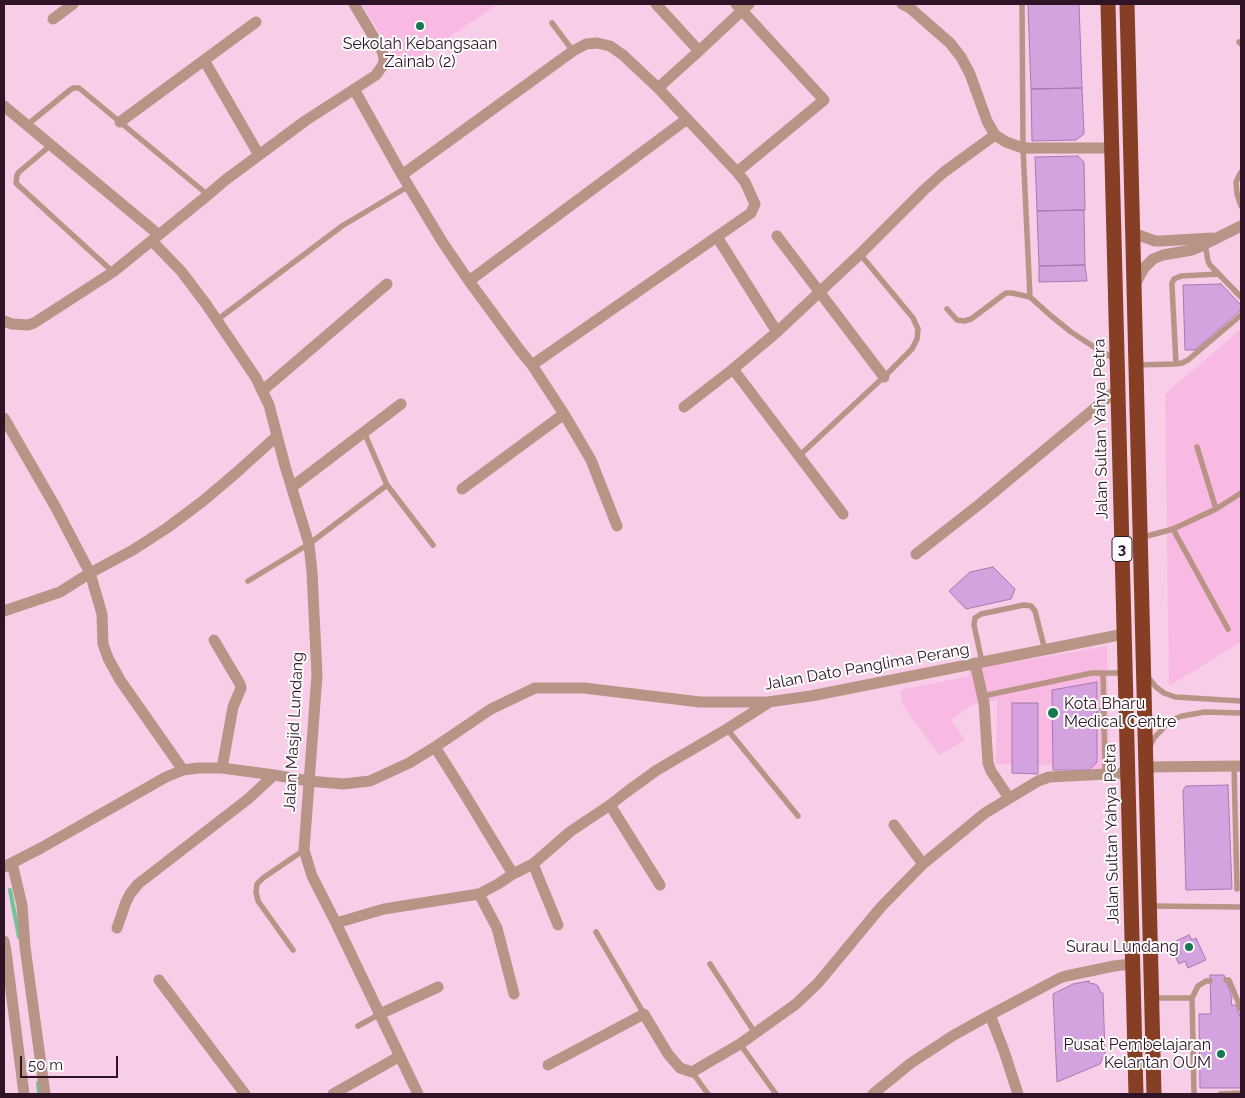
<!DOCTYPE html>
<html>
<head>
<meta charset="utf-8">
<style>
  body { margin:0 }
  #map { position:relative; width:1245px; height:1098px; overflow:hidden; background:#f8cde8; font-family:Raleway,sans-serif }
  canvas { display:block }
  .frame { position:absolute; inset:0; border:5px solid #2e1426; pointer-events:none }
  .scale { position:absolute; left:20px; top:1056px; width:98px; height:22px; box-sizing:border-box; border:2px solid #2e1426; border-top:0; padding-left:6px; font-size:15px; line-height:18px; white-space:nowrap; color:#2e1426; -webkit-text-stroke:4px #fcfdfc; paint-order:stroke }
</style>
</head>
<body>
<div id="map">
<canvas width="1245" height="1098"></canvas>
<div class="frame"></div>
<div class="scale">50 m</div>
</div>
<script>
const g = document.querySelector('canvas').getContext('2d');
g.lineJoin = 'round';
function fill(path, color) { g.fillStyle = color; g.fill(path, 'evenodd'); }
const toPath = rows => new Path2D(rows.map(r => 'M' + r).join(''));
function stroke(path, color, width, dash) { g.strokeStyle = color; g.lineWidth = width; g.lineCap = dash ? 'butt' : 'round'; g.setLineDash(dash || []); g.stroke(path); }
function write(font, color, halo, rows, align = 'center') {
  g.font = font + ' Raleway,sans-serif'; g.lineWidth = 4; g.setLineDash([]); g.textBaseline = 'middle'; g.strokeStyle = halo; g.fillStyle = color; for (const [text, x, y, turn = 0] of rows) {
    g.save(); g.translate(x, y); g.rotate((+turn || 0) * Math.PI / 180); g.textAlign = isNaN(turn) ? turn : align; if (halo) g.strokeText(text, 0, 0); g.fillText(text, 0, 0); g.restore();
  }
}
const built = toPath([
  [361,4,498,4,432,49,402,66],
  [1241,329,1241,642,1169,686,1165,394],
  [1107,646,1110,770,1053,770,1053,765,996,764,997,700,974,704,951,720,965,740,939,755,903,705,900,690,969,676,968,670]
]);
const stream = toPath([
  [10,890,19,937],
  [38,1083,39,1094]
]);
const building = toPath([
  [1028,4,1079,4,1082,88,1031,89,1028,4],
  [1082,88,1084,134,1076,140,1032,141,1031,89,1082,88],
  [1078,156,1084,162,1085,210,1037,211,1035,157,1078,156],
  [1084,210,1085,265,1039,266,1037,211,1084,210],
  [1085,265,1087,281,1039,282,1039,266,1085,265],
  [1221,284,1241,305,1241,310,1195,350,1185,350,1183,285,1221,284],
  [993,567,1015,589,1011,599,966,609,949,591,970,572,993,567],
  [1097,682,1097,762,1089,770,1053,770,1052,690,1097,682],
  [1012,703,1038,703,1038,774,1012,773,1012,703],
  [1103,708,1104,725,1097,725,1097,709,1103,708],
  [1228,785,1232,889,1186,890,1183,790,1186,786,1228,785],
  [1189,935,1192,940,1196,938,1206,960,1188,968,1185,961,1179,964,1175,956,1181,953,1176,941,1189,935],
  [1210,975,1224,975,1232,997,1231,1005,1236,1005,1241,1019,1241,1088,1200,1088,1199,1014,1211,1014,1210,975],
  [1089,981,1089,983,1095,984,1098,986,1101,993,1103,993,1105,1053,1100,1064,1057,1082,1053,994,1073,984,1089,981]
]);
const lane = toPath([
  [1022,4,1023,148,1030,297],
  [552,23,573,51],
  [1239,42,1241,44],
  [27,125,70,90,73,88,79,88,208,195],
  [51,145,19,172,17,175,16,183,19,186,113,272],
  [1241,172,1236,182,1237,194,1241,206],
  [1205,244,1208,261,1210,265,1241,297],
  [947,309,957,320,964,321,971,319,1006,293,1012,293,1030,297,1050,315,1071,332,1091,345,1115,359],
  [217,320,342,226,409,186],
  [1176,364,1172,286,1172,283,1174,279,1181,276,1219,274],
  [1136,365,1176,364,1182,363,1188,360,1241,315],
  [364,432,387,485,433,545],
  [799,456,888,373,912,349,917,339,918,329,913,318,860,254],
  [1216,509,1241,493],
  [1173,529,1228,629],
  [1140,538,1173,529,1216,509,1197,447],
  [248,581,309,544,387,485],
  [982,662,974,625,975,618,981,614,1024,605,1031,606,1035,611,1045,650],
  [1103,673,1105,774],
  [1147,676,1156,687,1164,693,1175,697,1241,701],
  [983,696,1092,673,1123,673],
  [727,729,798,816],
  [1150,746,1154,738,1167,724,1174,719,1182,716,1205,712,1241,713],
  [1234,766,1237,889],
  [1151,906,1241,907],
  [596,932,644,1014],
  [293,950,258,901,256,892,257,884,263,878,304,850],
  [710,964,755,1033],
  [1226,980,1229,980,1241,1009],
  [1152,998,1192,998,1198,986,1206,981,1210,981],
  [1192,998,1194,1094],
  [358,1026,380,1014],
  [740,1044,776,1094],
  [692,1072,708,1094],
  [1220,1094,1241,1093]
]);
const street = toPath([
  [656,4,699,51],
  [736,4,824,100,737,172],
  [902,4,910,8,950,43,961,57,970,74,987,121,995,135,1006,142,1023,148,1112,148],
  [53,19,73,4],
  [204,60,259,155],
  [658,88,699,51,749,4],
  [354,89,402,175,443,243,469,281,519,349,532,365,564,414,591,460,617,526],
  [4,106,159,235],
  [120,122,256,22],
  [402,175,573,51,586,44,597,43,610,46,623,55,658,88,737,172,745,182,755,204,751,213,532,365],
  [1133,233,1155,241,1161,241,1212,238],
  [777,236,884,377],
  [717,237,777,332],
  [152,241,181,271,206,304,256,378,269,405,285,466,309,544,312,572,317,675,304,850,312,876,336,923,418,1094],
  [469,281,687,119],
  [1134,286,1144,268,1153,259,1163,255,1192,250,1197,248,1241,226],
  [4,321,12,324,28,325,34,323,113,272,208,195,224,181,305,121,376,75,383,65,384,58,382,51,354,4],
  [733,369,843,514],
  [262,391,387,284],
  [684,407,733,369,777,332,860,254,924,190,944,172,995,135],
  [4,418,56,508,90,573,102,614,103,644,108,658,120,680,183,770],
  [292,487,401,404],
  [462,489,564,414],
  [916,554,981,503,1118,389],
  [4,611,60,592,90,573,133,550,167,528,203,501,236,473,277,436],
  [214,640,240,684,241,688,233,707,222,768],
  [975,663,984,703,988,763,991,771,1009,798],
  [435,747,464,793,513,874],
  [1146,767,1241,766],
  [610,805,660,885],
  [894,825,923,864],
  [12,863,22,905,25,947,45,1094],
  [533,864,558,925],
  [4,867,41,848,166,777,183,770,198,768,222,768,274,775,309,781,343,784,370,781,409,763,435,747,491,709,535,688,584,688,700,702,768,702,811,696,1124,634],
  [479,894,497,928,514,994],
  [336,923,384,909,479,894,498,884,513,874,533,864,571,831,610,805,628,791,657,770,727,729,768,703],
  [117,928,126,902,130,894,138,884,248,799,274,775],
  [4,941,6,951,24,1094],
  [159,980,245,1094],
  [380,1014,438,987],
  [990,1015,1004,1051,1018,1094],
  [548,1065,644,1014,668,1054,680,1068,692,1072,740,1044,796,1004,818,983,881,907,923,864,985,813,1038,781,1049,777,1127,773],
  [333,1094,400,1056],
  [873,1094,911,1063,954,1035,990,1015,1060,978,1066,976,1114,966,1132,964]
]);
const highway = toPath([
  [1108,4,1136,1094],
  [1127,4,1154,1094]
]);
const markers = [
  [420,26,5,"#157850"],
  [1053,713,6,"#157850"],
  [1189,947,5,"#157850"],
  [1221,1054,5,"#157850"]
];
const shields = [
  [1122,549,20]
];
const shieldNames = [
  ["3",1122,549]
];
const poiNames = [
  ["Sekolah Kebangsaan",420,44,"center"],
  ["Zainab (2)",420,62,"center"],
  ["Kota Bharu",1064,704,"left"],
  ["Medical Centre",1064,722,"left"],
  ["Surau Lundang",1179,947],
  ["Pusat Pembelajaran",1211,1045],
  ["Kelantan OUM",1211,1063]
];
const streetNames = [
  ["Jalan Sultan Yahya Petra",1101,429,-91],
  ["Jalan Dato Panglima Perang",867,667,-10],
  ["Jalan Masjid Lundang",294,732,-87],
  ["Jalan Sultan Yahya Petra",1112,834,-91]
];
fill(built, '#f8bae2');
stroke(stream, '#6fc498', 4);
fill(building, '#d4a3df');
stroke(building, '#a778b2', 1);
stroke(lane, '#b89487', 5.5);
stroke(street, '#b89487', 11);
stroke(highway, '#863f25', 15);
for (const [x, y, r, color] of markers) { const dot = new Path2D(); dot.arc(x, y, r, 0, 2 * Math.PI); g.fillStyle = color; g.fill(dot); stroke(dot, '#fcfdfc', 2); }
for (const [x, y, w] of shields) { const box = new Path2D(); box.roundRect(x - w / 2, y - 12.5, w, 25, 4); g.fillStyle = '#fcfdfc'; g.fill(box); stroke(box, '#2e1426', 1); }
write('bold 15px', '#2e1426', null, shieldNames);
write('16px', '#2e1426', '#fcfdfc', poiNames, 'right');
write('16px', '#2e1426', '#fcfdfc', streetNames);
</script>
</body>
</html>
